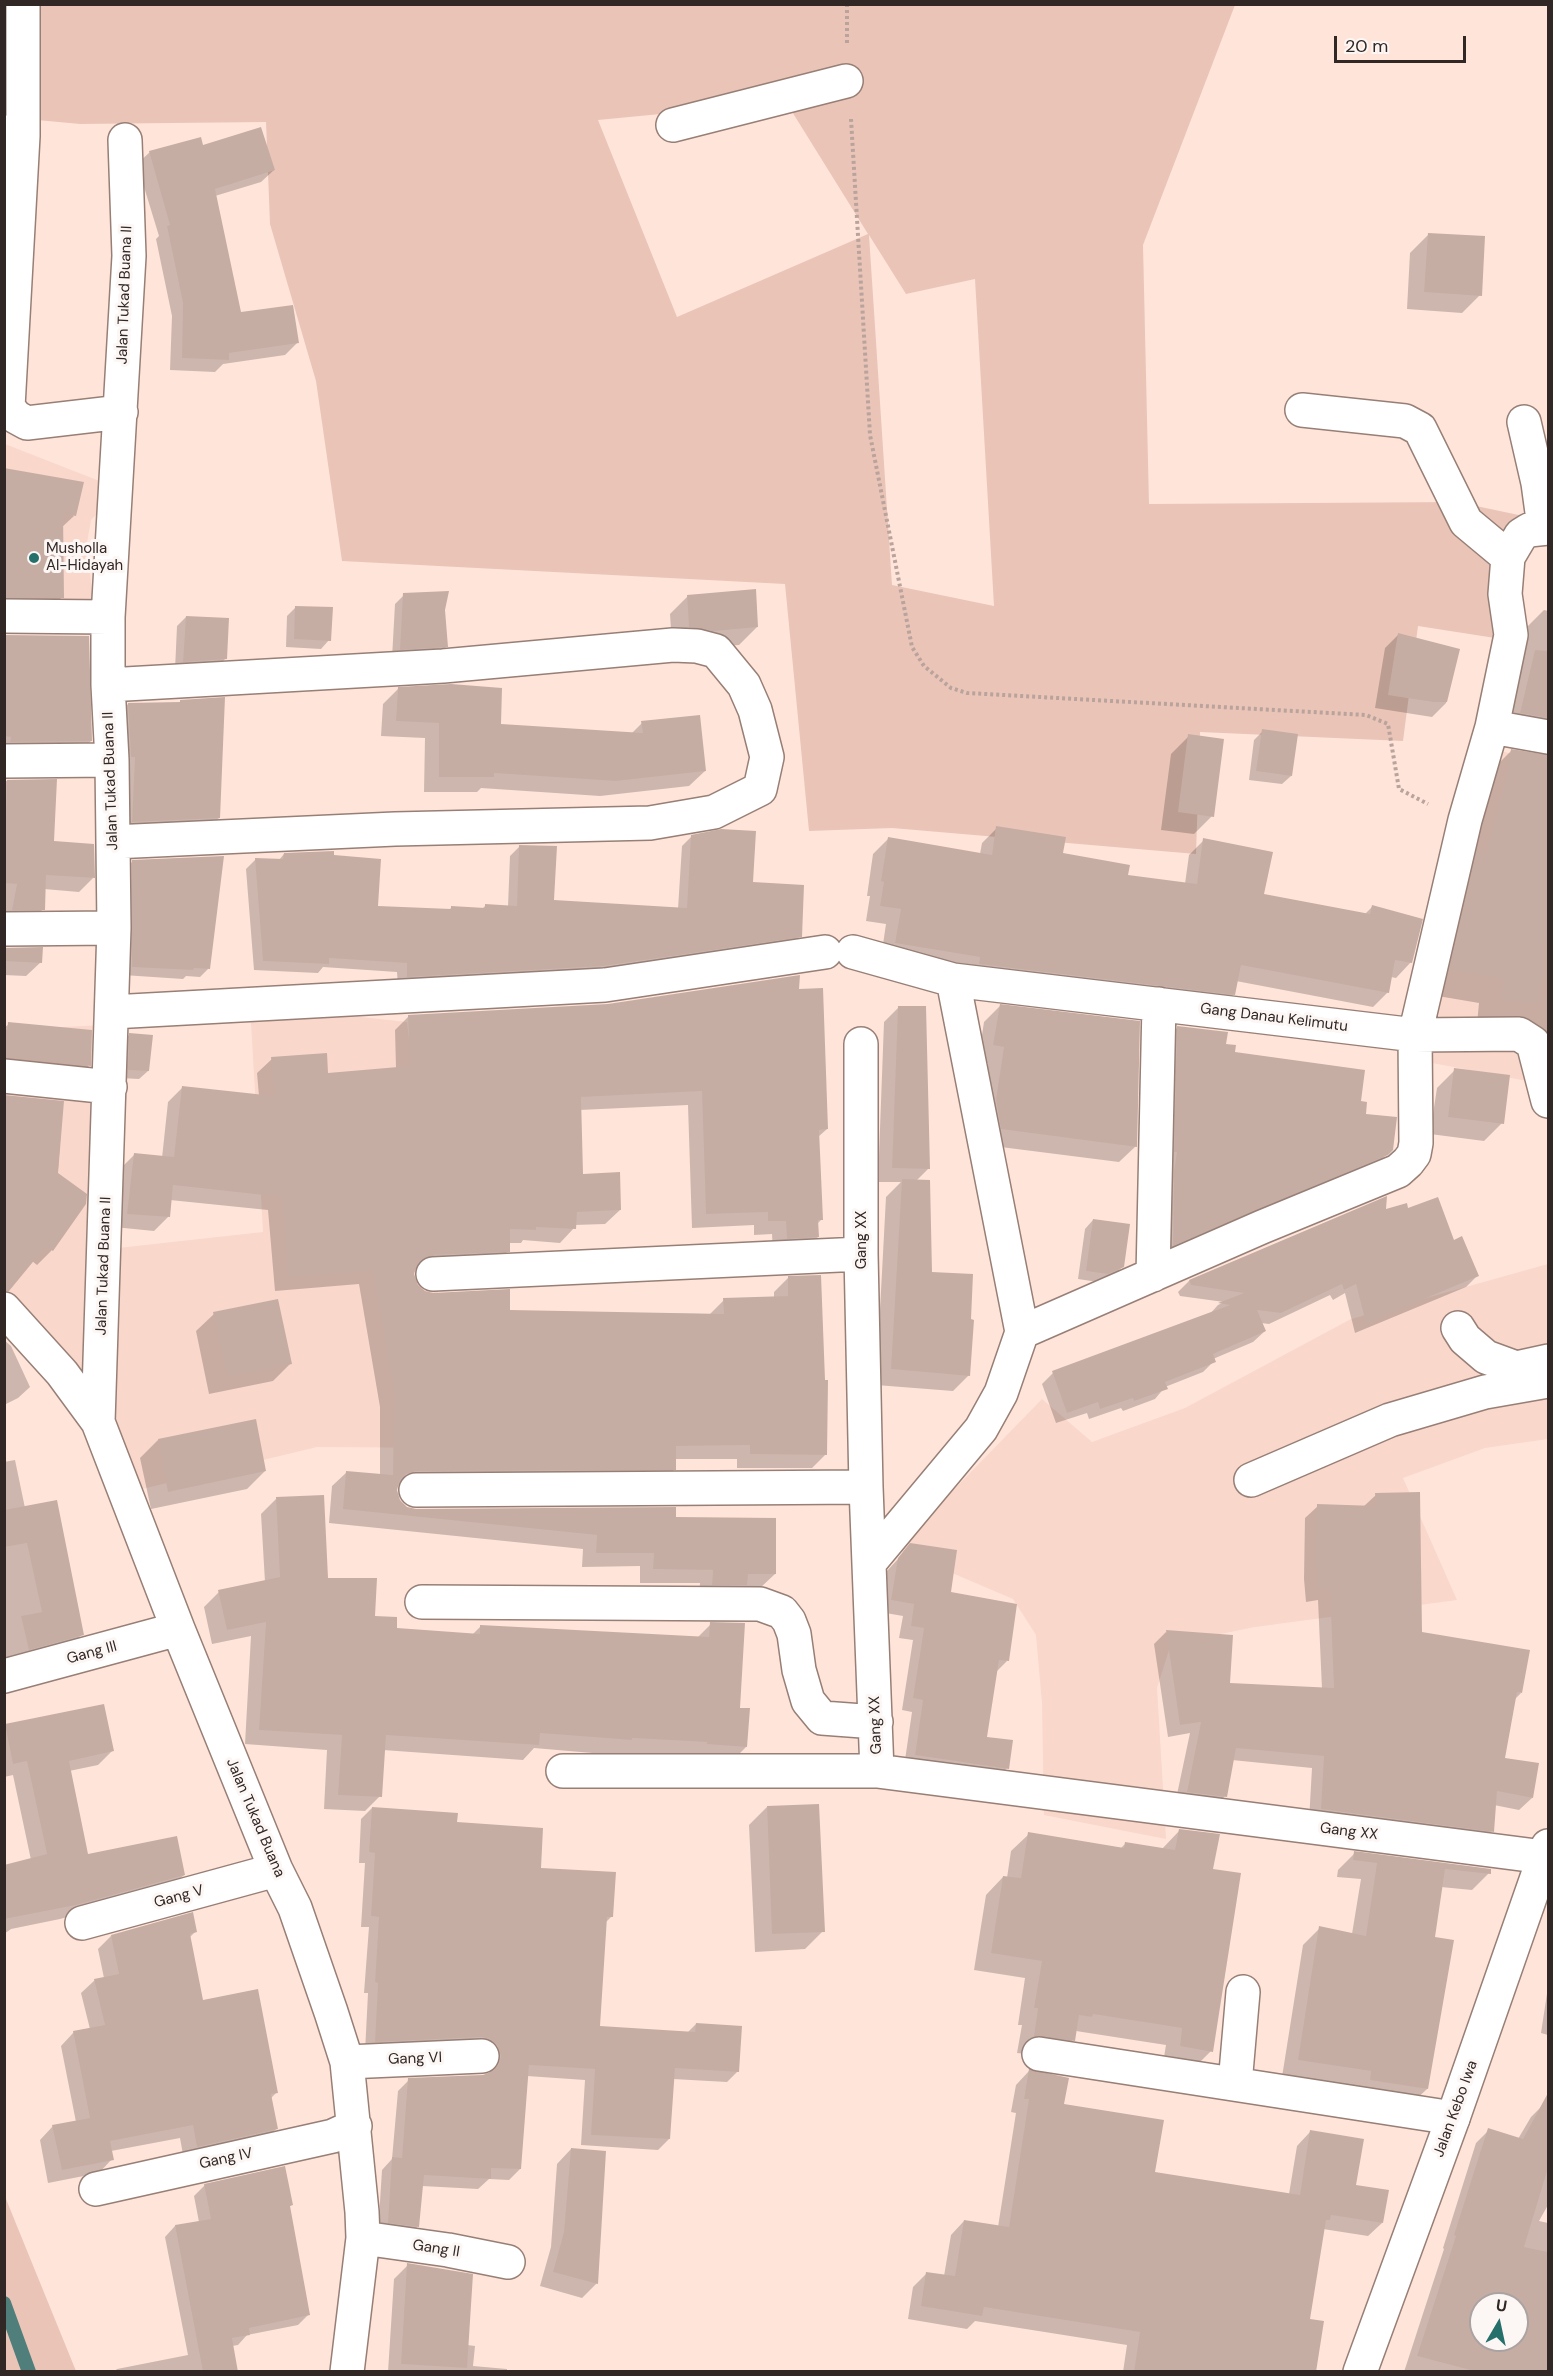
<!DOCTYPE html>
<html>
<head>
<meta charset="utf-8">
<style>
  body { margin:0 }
  #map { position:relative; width:1553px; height:2376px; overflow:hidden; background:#ffe4da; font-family:"DM Sans",sans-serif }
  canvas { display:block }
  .frame { position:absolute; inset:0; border:6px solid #312724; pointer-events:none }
  .north { position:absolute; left:1469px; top:2292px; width:60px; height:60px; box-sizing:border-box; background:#fcf6f4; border:2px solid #aba3a1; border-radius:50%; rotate:9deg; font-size:16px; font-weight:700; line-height:24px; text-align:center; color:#312724 }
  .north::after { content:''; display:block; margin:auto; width:21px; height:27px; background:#26706c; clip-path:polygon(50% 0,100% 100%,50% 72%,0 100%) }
  .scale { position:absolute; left:1334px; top:36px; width:132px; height:27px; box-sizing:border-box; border:3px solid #312724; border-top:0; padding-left:8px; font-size:18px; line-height:21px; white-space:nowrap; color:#312724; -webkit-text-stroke:4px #fcf6f4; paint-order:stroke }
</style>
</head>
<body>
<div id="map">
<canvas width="1553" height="2376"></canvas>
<div class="frame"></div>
<div class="north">U</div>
<div class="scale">20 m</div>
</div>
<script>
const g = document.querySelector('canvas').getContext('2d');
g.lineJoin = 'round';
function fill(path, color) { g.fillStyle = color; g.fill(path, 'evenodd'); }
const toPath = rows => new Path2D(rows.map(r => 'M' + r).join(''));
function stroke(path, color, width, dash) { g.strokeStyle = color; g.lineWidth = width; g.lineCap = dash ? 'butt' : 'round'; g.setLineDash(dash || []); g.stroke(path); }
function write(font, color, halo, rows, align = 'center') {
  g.font = font + ' "DM Sans",sans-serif'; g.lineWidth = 6; g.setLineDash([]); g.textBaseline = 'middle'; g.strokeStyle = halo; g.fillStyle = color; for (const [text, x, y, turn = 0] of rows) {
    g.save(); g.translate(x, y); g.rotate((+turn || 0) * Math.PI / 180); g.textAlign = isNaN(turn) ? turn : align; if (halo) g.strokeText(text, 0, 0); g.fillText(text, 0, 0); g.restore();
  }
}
const built = toPath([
  [5,444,102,482,128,482,91,520,87,543,95,624,5,620],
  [1495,749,1548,765,1548,1085,1427,1062,1453,865],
  [250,1005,407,1022,456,1448,317,1447,109,1497,84,1409,5,1315,4,1030,124,1024,118,1248,263,1232],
  [1548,1264,1548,1439,1485,1448,1403,1478,1457,1600,1255,1627,1171,1644,1157,1688,1166,1839,1044,1815,1042,1703,1036,1635,1013,1599,896,1549,1042,1399,1092,1442,1185,1408,1351,1319]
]);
const green = toPath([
  [4,5,1235,5,1143,245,1149,504,1457,502,1533,518,1495,638,1418,626,1403,741,1200,732,1196,854,892,828,809,831,785,584,342,561,316,381,270,224,266,122,80,124,5,117],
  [786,102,868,234,677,317,598,120],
  [869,235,906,294,975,279,994,606,892,585],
  [4,2194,19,2231,76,2371,5,2371]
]);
const shadow = toPath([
  [202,147,274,170,261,182,215,196,240,314,297,343,285,355,223,364,215,372,170,370,172,316,156,239,159,236,137,164,150,152],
  [1428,235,1480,295,1462,313,1407,309,1410,253],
  [4,469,74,516,61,528,62,597,48,611,4,611],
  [404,595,444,610,447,646,438,655,392,658,395,604],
  [688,596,757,627,739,645,695,648,672,644,670,614],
  [296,607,329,640,321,649,286,647,287,616],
  [1544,610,1548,611,1548,1051,1477,1024,1479,1003,1426,994,1487,775,1511,751,1543,757,1535,746,1496,737,1519,635],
  [186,617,225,659,217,668,175,670,177,626],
  [1398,635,1459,650,1446,703,1432,717,1375,708,1385,648],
  [4,636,91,741,77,755,4,756],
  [398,689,499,725,631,734,642,723,705,771,689,786,600,796,481,788,477,792,424,792,425,738,381,736,383,704],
  [128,704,178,704,219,818,210,826,124,830,120,713],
  [1263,731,1291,776,1282,784,1249,780,1254,740],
  [1189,736,1212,816,1194,834,1161,830,1171,754],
  [4,781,56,781,52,842,93,878,79,892,44,889,43,909,29,923,4,924],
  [997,828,1061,854,1126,876,1185,884,1189,855,1204,840,1263,896,1364,915,1373,906,1411,962,1396,978,1391,977,1388,992,1373,1007,1236,981,1234,994,1219,1009,881,958,886,924,866,921,870,896,867,896,873,854,888,839,980,854,982,843],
  [692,836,751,884,800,936,790,946,592,975,398,986,397,972,323,967,318,973,254,970,246,869,256,859,279,860,284,854,333,857,377,908,448,911,451,908,481,910,486,905,508,907,510,856,520,846,553,901,678,909,682,846],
  [133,861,208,969,200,977,186,976,183,979,123,975,124,870],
  [4,949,41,962,26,976,4,975],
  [797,991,827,1129,818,1137,822,1219,817,1224,818,1237,803,1251,773,1252,772,1234,754,1235,754,1225,692,1228,688,1105,579,1110,581,1175,620,1210,605,1224,574,1225,574,1228,560,1243,523,1240,521,1243,508,1243,508,1251,494,1265,416,1269,413,1274,416,1285,424,1292,508,1312,710,1314,724,1300,774,1298,774,1292,788,1278,826,1454,812,1468,737,1468,737,1459,675,1459,675,1469,660,1483,401,1485,397,1486,396,1490,399,1501,407,1508,416,1510,675,1519,775,1574,760,1588,699,1599,700,1583,640,1583,640,1566,582,1567,583,1549,329,1523,332,1486,347,1472,380,1476,380,1407,359,1284,275,1291,268,1210,170,1200,168,1217,154,1231,114,1227,120,1169,134,1155,162,1158,168,1102,182,1088,259,1096,257,1073,272,1059,327,1074,396,1068,395,1030,409,1016,608,1005],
  [1000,1006,1136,1146,1119,1162,985,1145,980,1117,988,1063,978,1061,984,1022],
  [899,1007,928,1169,916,1181,930,1273,969,1375,953,1391,876,1385,886,1197,901,1182,878,1182,884,1022],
  [9,1024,89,1066,71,1083,4,1077,4,1028],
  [1178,1027,1224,1045,1233,1053,1360,1102,1364,1115,1392,1149,1373,1168,1160,1258,1164,1041],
  [130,1034,148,1071,139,1079,120,1078,121,1043],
  [1455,1070,1502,1123,1484,1141,1430,1134,1437,1088],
  [63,1102,52,1250,37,1265,32,1261],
  [1407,1209,1453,1242,1477,1276,1466,1287,1355,1333,1345,1293,1333,1300,1330,1295,1269,1324,1261,1323,1265,1331,1253,1342,1213,1359,1214,1361,1203,1372,1165,1387,1155,1399,1123,1411,1121,1408,1089,1419,1087,1413,1056,1423,1042,1384,1053,1373,1208,1316,1218,1305,1224,1302,1180,1296,1178,1292,1189,1281,1384,1211],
  [1093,1220,1123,1266,1114,1275,1098,1282,1078,1279,1085,1229],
  [214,1314,291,1363,273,1381,209,1394,196,1331],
  [4,1340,11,1346,30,1387,18,1398,4,1405],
  [158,1440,265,1471,247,1489,151,1509,140,1458],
  [15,1460,25,1508,82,1634,72,1645,4,1663,4,1462],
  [1376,1495,1420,1633,1521,1693,1514,1700,1503,1759,1532,1798,1519,1810,1494,1805,1492,1831,1480,1843,1309,1821,1312,1768,1232,1760,1225,1796,1213,1809,1175,1804,1190,1733,1168,1737,1154,1644,1166,1632,1228,1685,1322,1689,1318,1600,1306,1602,1304,1579,1305,1518,1318,1506,1363,1507],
  [276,1499,327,1579,373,1617,396,1629,472,1635,480,1627,697,1638,711,1624,739,1709,746,1747,731,1762,692,1757,617,1753,616,1755,534,1748,523,1760,383,1750,380,1796,365,1811,324,1809,327,1750,245,1744,251,1636,212,1644,204,1607,219,1592,265,1582,261,1514],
  [911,1545,1007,1661,996,1672,986,1738,1007,1768,995,1781,904,1767,912,1712,902,1710,913,1640,899,1638,903,1616,880,1612,886,1572],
  [5,1726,112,1751,98,1765,69,1771,87,1855,184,1875,169,1889,60,1919,11,1929,4,1934,4,1867,31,1860,13,1775,4,1777],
  [767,1807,823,1931,805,1949,755,1952,749,1825],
  [372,1808,456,1824,540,1869,611,1917,605,1923,599,2028,687,2033,696,2024,738,2071,727,2082,673,2079,669,2139,658,2150,581,2145,585,2080,527,2076,520,2169,509,2180,489,2179,478,2189,422,2186,418,2226,407,2237,378,2233,382,2170,392,2159,398,2091,409,2080,484,2076,489,2074,490,2068,365,2052,368,1993,364,1993,369,1927,361,1927,365,1863,359,1863,361,1819],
  [1180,1830,1211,1870,1211,2051,1194,2068,1163,2063,1166,2045,1076,2031,1073,2040,1056,2057,1017,2053,1022,2025,1018,2025,1025,1978,974,1970,986,1895,1003,1877,1007,1878,1011,1851,1029,1834,1121,1848,1126,1843,1162,1849],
  [1355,1853,1489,1873,1472,1890,1441,1887,1433,1938,1427,2089,1409,2106,1282,2077,1303,1945,1320,1928,1352,1934,1361,1879,1337,1877,1338,1870],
  [195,1932,189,1938,202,2001,277,2092,271,2098,276,2129,263,2142,184,2160,180,2138,111,2151,112,2159,99,2173,48,2183,40,2140,53,2126,76,2122,61,2046,74,2032,90,2029,81,1993,95,1980,104,1978,98,1949,111,1936],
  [1548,1987,1548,2035,1541,2033],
  [1029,2071,1063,2105,1154,2173,1289,2194,1297,2146,1310,2132,1382,2223,1368,2236,1323,2229,1221,2372,1123,2372,1127,2345,975,2321,967,2329,908,2319,913,2287,927,2273,944,2276,951,2235,964,2221,998,2227,1016,2113,1011,2112,1016,2085],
  [1544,2104,1548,2106,1548,2205,1539,2221,1548,2223,1548,2372,1404,2372,1444,2249,1443,2248,1476,2143,1489,2130,1518,2139,1531,2117],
  [1481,2304,1517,2304,1517,2340,1481,2340],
  [571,2149,597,2283,582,2298,540,2286,551,2247,557,2164],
  [205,2185,291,2205,289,2208,308,2315,298,2325,247,2335,238,2345,232,2346,237,2372,114,2372,117,2369,188,2355,165,2237,175,2226,199,2222,194,2196],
  [408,2265,467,2345,475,2346,473,2366,507,2369,507,2372,388,2372,394,2279]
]);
const stream = toPath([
  [4,2303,29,2372]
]);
const building = toPath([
  [261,127,275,170,215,189,241,312,293,305,299,343,229,353,229,360,182,358,183,303,167,226,170,225,149,151,201,137,203,145],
  [1428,233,1485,236,1482,296,1424,292],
  [4,468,84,482,76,516,63,514,64,598,4,597],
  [756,589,758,627,714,631,689,627,687,595],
  [449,591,445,610,448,647,400,650,403,593],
  [295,606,333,607,331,641,294,639],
  [186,616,229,618,227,659,183,662],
  [1398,633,1460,649,1447,702,1433,702,1388,695],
  [4,635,89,636,92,741,10,742,11,737,4,736],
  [1535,650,1548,651,1548,718,1520,713],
  [451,684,502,688,501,724,643,733,641,721,700,715,706,771,616,781,494,773,494,777,439,777,439,723,396,721,398,687],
  [225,697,220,818,132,822,135,757,131,757,128,703,180,702,180,700],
  [1262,729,1298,734,1292,776,1256,771],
  [1188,734,1224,739,1214,817,1178,812],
  [1511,749,1548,755,1548,920,1539,1004,1501,1000,1503,979,1449,970,1477,850,1486,852,1507,775],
  [57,779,54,841,94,844,95,878,46,875,45,910,12,910,17,884,4,883,7,780],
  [996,826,1066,837,1063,853,1130,865,1128,875,1197,884,1203,838,1273,852,1264,894,1370,914,1372,905,1423,919,1412,963,1395,960,1389,993,1241,965,1235,995,979,964,980,957,895,943,901,909,880,906,884,882,881,881,888,837,992,855],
  [721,829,756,831,753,882,804,885,802,937,603,966,407,977,407,963,329,958,329,964,263,961,255,858,283,859,284,853,334,851,334,855,381,859,378,906,451,909,451,906,485,908,485,904,517,906,519,845,557,846,554,900,687,908,691,835],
  [224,856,210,969,194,968,193,970,132,967,132,860],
  [43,947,42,963,4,961,4,948],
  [800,975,799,989,823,988,828,1129,819,1130,823,1220,818,1220,819,1237,787,1239,786,1221,768,1221,768,1212,706,1214,702,1091,581,1097,583,1174,620,1172,621,1210,577,1212,576,1229,536,1227,536,1230,510,1229,510,1252,432,1255,422,1259,416,1266,414,1274,418,1285,425,1291,433,1293,510,1289,510,1310,724,1314,723,1298,788,1296,788,1276,821,1275,825,1380,828,1380,827,1455,750,1454,750,1445,676,1446,676,1470,416,1471,406,1474,400,1480,397,1490,400,1500,407,1507,416,1509,676,1507,676,1517,776,1518,776,1574,748,1574,747,1585,712,1585,713,1570,653,1569,654,1553,596,1553,597,1535,343,1509,346,1471,393,1475,394,1392,373,1271,288,1277,282,1197,173,1185,170,1217,127,1214,134,1153,174,1157,182,1086,274,1096,271,1057,327,1053,328,1073,410,1066,408,1015,608,1004],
  [1000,1004,1140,1021,1137,1147,1001,1129,996,1100,1004,1047,993,1045],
  [898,1006,926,1006,930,1169,892,1168],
  [8,1022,92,1030,91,1066,5,1057],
  [1177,1026,1228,1032,1226,1044,1236,1045,1235,1052,1365,1070,1361,1101,1367,1102,1366,1114,1397,1117,1393,1150,1388,1155,1173,1246,1174,1171,1177,1152,1174,1152],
  [129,1033,153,1035,149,1071,128,1070],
  [1454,1068,1510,1075,1504,1124,1448,1117],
  [4,1095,64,1101,58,1173,87,1194,86,1204,53,1251,46,1246,9,1291,4,1291],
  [902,1179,930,1180,932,1272,973,1274,971,1319,974,1320,970,1376,891,1369],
  [1387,1196,1386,1209,1407,1203,1408,1208,1438,1197,1454,1240,1462,1236,1479,1276,1366,1323,1356,1284,1344,1290,1342,1284,1281,1313,1257,1310,1266,1331,1213,1354,1216,1362,1165,1382,1168,1389,1134,1401,1133,1398,1100,1409,1098,1402,1067,1413,1052,1371,1230,1305,1218,1303,1244,1293,1191,1285,1189,1280],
  [1093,1219,1130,1224,1124,1267,1108,1274,1086,1271],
  [278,1299,292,1364,227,1377,213,1312],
  [256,1419,266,1471,168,1492,158,1439],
  [1420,1492,1422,1632,1530,1650,1522,1693,1517,1692,1505,1758,1539,1763,1533,1798,1497,1791,1494,1832,1321,1809,1324,1756,1236,1748,1227,1797,1187,1792,1201,1722,1180,1725,1166,1630,1233,1635,1230,1683,1334,1688,1330,1589,1318,1590,1316,1565,1317,1504,1376,1506,1375,1493],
  [324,1495,328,1578,377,1578,375,1616,397,1617,397,1628,480,1634,480,1625,709,1637,710,1622,745,1623,740,1708,750,1708,747,1747,707,1744,707,1742,632,1738,632,1740,540,1733,539,1745,386,1735,382,1797,338,1795,342,1735,259,1730,266,1622,227,1630,218,1590,280,1577,276,1497],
  [57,1500,84,1635,29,1650,21,1616,42,1612,27,1543,4,1547,4,1510],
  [910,1543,957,1550,951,1592,1017,1604,1009,1661,999,1660,987,1737,1013,1740,1009,1769,915,1755,923,1700,913,1698,924,1628,911,1626,914,1604,891,1600,898,1558],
  [104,1704,114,1751,69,1761,88,1854,177,1836,185,1875,76,1905,4,1919,4,1865,47,1854,27,1761,13,1764,5,1724],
  [819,1804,825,1932,772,1934,767,1806],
  [372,1807,458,1813,457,1822,543,1828,541,1868,616,1872,613,1917,607,1917,600,2026,695,2032,696,2023,742,2026,739,2072,675,2068,670,2139,591,2135,595,2069,529,2065,521,2169,491,2168,491,2179,424,2175,419,2227,388,2223,392,2157,402,2158,408,2078,483,2075,493,2071,499,2064,501,2056,497,2045,490,2039,482,2037,375,2042,378,1983,375,1982,379,1917,371,1916,375,1853,369,1852],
  [1179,1829,1220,1834,1213,1869,1241,1873,1213,2052,1180,2046,1182,2028,1093,2014,1092,2017,1079,2015,1075,2041,1034,2036,1038,2008,1034,2008,1042,1961,991,1953,1003,1876,1021,1878,1028,1832,1124,1848,1125,1842,1175,1850],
  [1354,1851,1491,1869,1491,1874,1445,1869,1435,1937,1454,1940,1428,2089,1370,2080,1371,2071,1298,2060,1319,1926,1366,1936,1377,1863,1353,1860],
  [193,1912,197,1932,190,1934,203,2000,258,1989,278,2093,271,2094,278,2129,197,2147,193,2125,110,2141,114,2160,62,2170,52,2125,90,2118,73,2031,105,2025,94,1979,119,1974,111,1935],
  [1029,2069,1069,2078,1064,2104,1164,2120,1155,2172,1300,2195,1310,2130,1364,2139,1356,2185,1389,2190,1383,2223,1331,2215,1330,2220,1326,2220,1310,2319,1324,2321,1316,2372,1134,2372,1140,2332,984,2307,982,2316,921,2306,926,2272,955,2276,964,2220,1009,2227,1029,2099,1024,2099],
  [1548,2093,1548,2168,1524,2247,1548,2252,1548,2372,1478,2372,1417,2356,1456,2236,1454,2235,1488,2128,1523,2139],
  [1481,2304,1517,2304,1517,2340,1481,2340],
  [571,2148,606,2151,598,2284,553,2272,564,2232],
  [285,2166,293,2205,290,2206,310,2315,249,2328,250,2335,232,2338,238,2372,203,2372,175,2225,211,2219,204,2184],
  [407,2263,473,2274,467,2368,401,2364]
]);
const path = toPath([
  [847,43,847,4],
  [851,119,870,435,912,647,924,666,951,688,967,693,1366,715,1388,724,1399,789,1428,804]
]);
const minor = toPath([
  [23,4,23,136],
  [673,125,846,81],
  [4,132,23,136,8,407,16,417,27,423,121,412],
  [1302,410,1405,421,1420,429,1466,522,1508,557],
  [1524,422,1538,483,1544,527],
  [4,616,108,617],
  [108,685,443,666,673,645,697,646,716,651,744,685,755,710,767,757,760,789,714,812,650,823,395,829,113,842],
  [1492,727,1511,635,1505,594,1508,557,1521,535,1529,530,1548,528],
  [4,761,112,760],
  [4,929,114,928],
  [853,952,953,980,1022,1332,1001,1393,981,1429,870,1562],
  [953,980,1415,1035,1519,1034,1533,1043,1548,1101],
  [112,1012,605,985,825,952],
  [861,1044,861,1254,866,1487,877,1771,1544,1857],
  [4,1076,110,1087],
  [433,1274,861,1254],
  [1153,1275,1159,1004],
  [4,1309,62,1373,98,1422,178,1629,276,1870,295,1908,331,2012,347,2062,362,2212,363,2238,347,2372],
  [1458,1328,1465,1339,1486,1357,1516,1368,1548,1361],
  [1022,1332,1262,1227,1398,1171,1408,1162,1414,1154,1416,1143,1415,1035,1465,820,1492,727,1548,737],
  [98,1422,114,928,112,760,108,685,108,617,129,256,125,140],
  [1251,1480,1390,1420,1485,1392,1548,1381],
  [416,1490,866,1487],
  [422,1602,760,1604,782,1612,789,1621,794,1634,799,1670,808,1701,822,1718,876,1722],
  [4,1676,178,1629],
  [563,1771,877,1771],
  [82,1923,276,1870],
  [1039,2054,1453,2118],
  [347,2062,482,2056],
  [1235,2084,1243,1992],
  [96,2189,333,2136,355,2126],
  [363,2238,448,2250,508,2262]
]);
const tertiary = toPath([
  [1360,2372,1453,2118,1548,1846]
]);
const markers = [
  [34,558,6,"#26706c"]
];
const streetNames = [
  ["Jalan Tukad Buana II",125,295,-88],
  ["Jalan Tukad Buana II",111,781,-92],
  ["Gang Danau Kelimutu",1274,1018,7],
  ["Gang XX",862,1240,-90],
  ["Jalan Tukad Buana II",104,1266,-88],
  ["Gang III",92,1653,-15],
  ["Gang XX",876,1725,-92],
  ["Jalan Tukad Buana",255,1818,67],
  ["Gang XX",1349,1832,7],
  ["Gang V",179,1897,-15],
  ["Gang VI",415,2059,-2],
  ["Jalan Kebo Iwa",1456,2109,-70],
  ["Gang IV",226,2159,-12],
  ["Gang II",436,2249,9]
];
const poiNames = [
  ["Musholla",46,549],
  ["Al-Hidayah",46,566]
];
fill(built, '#fad7cb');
fill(green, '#eac5b7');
fill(shadow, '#0003');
stroke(stream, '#507f7b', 14);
fill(building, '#c6ada4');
stroke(minor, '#977f76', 36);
stroke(tertiary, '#977f76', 36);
stroke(path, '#b9a39c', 4, [3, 3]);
stroke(minor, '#fff', 33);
stroke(tertiary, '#fff', 33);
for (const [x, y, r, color] of markers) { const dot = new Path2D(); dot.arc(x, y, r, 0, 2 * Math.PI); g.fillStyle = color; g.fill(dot); stroke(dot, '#fcf6f4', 2); }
write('15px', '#312724', '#fcf6f4', streetNames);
write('15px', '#312724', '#fcf6f4', poiNames, 'left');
</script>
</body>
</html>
